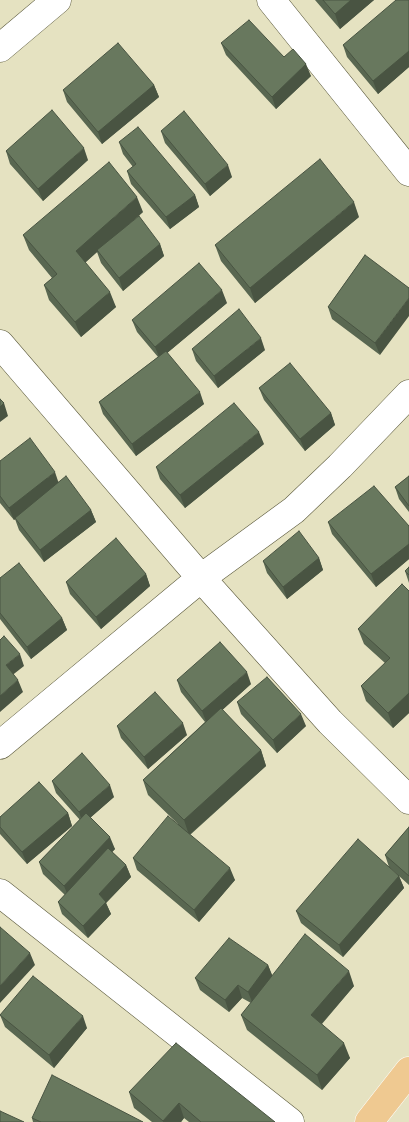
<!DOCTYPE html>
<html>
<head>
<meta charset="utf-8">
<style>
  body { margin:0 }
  canvas { display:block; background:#e5e2c1 }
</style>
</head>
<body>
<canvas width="409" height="1122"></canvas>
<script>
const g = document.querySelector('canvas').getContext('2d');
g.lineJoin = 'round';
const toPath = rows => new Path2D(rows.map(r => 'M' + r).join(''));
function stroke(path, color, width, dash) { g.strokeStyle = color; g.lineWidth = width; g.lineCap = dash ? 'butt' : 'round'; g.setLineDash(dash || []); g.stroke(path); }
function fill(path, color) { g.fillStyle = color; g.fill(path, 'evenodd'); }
const street = toPath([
  [271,0,409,172],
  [0,344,201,578,330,722,409,800],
  [0,745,201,578,294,510,340,466,409,394],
  [0,893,290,1122]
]);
const secondary = toPath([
  [0,48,57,0]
]);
const primary = toPath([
  [369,1122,409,1071]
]);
const wall = toPath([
  [315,0,374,0,340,29],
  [409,0,409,67,378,94,347,57,343,45],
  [221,43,284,57,311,76,276,109,226,55],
  [154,85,159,97,102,144,67,102,63,90],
  [161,131,232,177,210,196,165,143],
  [119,142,195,195,199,207,170,229,131,184,127,171,133,167,123,154],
  [6,151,88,160,43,201,10,164],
  [143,212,126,227,160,244,164,256,123,291,101,263,97,252,85,263,116,307,81,337,49,300,44,285,52,278,29,250,23,235],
  [359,217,255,303,221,261,215,245],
  [365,255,380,355,332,319,328,307],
  [227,303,167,353,204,404,136,456,103,414,99,402,158,357,137,332,132,320],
  [192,349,265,350,218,388,196,361],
  [259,388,331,413,335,425,305,451,264,400],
  [264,444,185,508,160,479,156,467],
  [0,461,59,482,91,510,96,522,44,562,19,530,15,519,14,520,0,503],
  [409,476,409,512,399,499,395,487],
  [328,522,409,526,409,559,376,587,332,534],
  [319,558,323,570,287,599,267,573,263,561],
  [409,567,409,583,405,571],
  [146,574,150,586,101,629,70,594,66,582],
  [0,578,62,618,67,630,31,659,0,619],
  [409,591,409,713,393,728,366,701,361,686,385,663,364,644,358,629],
  [177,680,251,684,222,710,261,750,266,766,190,835,235,880,199,922,137,870,133,858,178,824,148,795,143,780,205,722,181,692],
  [237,702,306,726,277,753,241,714],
  [117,726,187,735,148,769,121,738],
  [52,781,114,797,90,818,115,849,112,852,126,865,131,877,106,903,111,914,88,938,62,914,58,902,65,895,43,874,39,862,80,820,56,793],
  [68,813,72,826,27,864,0,834,0,817],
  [409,827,409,885,389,867,385,855],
  [399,876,404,888,343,957,301,923,296,911],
  [268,965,272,976,354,986,322,1024,350,1058,322,1090,247,1030,241,1015,251,1003,242,998,229,1012,200,990,195,978],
  [0,1015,87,1028,54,1068,5,1027],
  [129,1092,275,1122,189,1122,184,1118,181,1122,152,1122,134,1108],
  [32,1118,143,1122,33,1122]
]);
const shadedWall = toPath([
  [351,0,374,0,340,29,335,14],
  [409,51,409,67,378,94,373,81],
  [306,64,311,76,276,109,272,97],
  [154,85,159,97,102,144,98,132],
  [84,148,88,160,43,201,38,189],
  [228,165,232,177,210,196,205,184],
  [195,195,199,207,170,229,166,217],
  [137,197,143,212,81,266,76,251],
  [354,202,359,217,255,303,250,288],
  [160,244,164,256,123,291,119,278],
  [222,290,227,303,160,359,155,347],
  [110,292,116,307,81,337,75,322],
  [409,298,409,316,380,355,375,343],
  [261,338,265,350,218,388,214,376],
  [200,392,204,404,136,456,132,444],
  [4,403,8,416,0,422,0,407],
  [331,413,335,425,305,451,300,439],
  [259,432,264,444,185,508,180,495],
  [55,472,59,484,14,520,9,508],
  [91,510,96,522,44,562,40,550],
  [409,544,409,559,376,587,371,574],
  [319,558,323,570,287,599,283,587],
  [146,574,150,586,101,629,96,617],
  [62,618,67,630,31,659,27,647],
  [20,654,24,666,10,677,6,665],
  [247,672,251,684,207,724,202,711],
  [18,680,23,692,0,712,0,696],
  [409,693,409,713,393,728,388,713],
  [301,714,306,726,277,753,273,740],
  [183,723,187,735,148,769,144,757],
  [261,750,266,766,189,835,184,820],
  [110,785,114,797,83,824,79,812],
  [68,813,72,826,27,864,22,852],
  [110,837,115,849,69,898,64,886],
  [126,865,131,877,106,903,111,914,88,938,83,926,99,894],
  [230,868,235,880,199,922,194,910],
  [399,876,404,888,343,957,339,945],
  [30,953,35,965,0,1003,0,986],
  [268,965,273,977,253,1004,248,992],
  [349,971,354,986,316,1030,311,1015],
  [238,985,242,998,229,1012,225,1000],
  [83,1016,87,1028,54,1068,49,1055],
  [344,1043,350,1058,322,1090,317,1075],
  [179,1103,184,1118,181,1122,163,1122,163,1121]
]);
const building = toPath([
  [323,0,351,0,335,14,323,0],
  [396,0,409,0,409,51,373,81,343,45,396,0],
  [249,20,284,57,293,49,306,64,272,97,221,43,249,20],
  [118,43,154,85,98,132,63,90,118,43],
  [52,110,84,148,38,189,6,151,52,110],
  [184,111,228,165,205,184,161,131,184,111],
  [138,127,195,195,166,217,127,171,136,164,119,142,138,127],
  [320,159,354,202,250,288,215,245,320,159],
  [109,162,137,197,76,251,110,292,75,322,44,285,57,274,23,235,109,162],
  [139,216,160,244,119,278,97,250,139,216],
  [365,255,409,288,409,298,375,343,328,307,365,255],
  [199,263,222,290,155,347,132,320,199,263],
  [239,309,261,338,214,376,192,349,239,309],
  [166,351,200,392,132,444,99,402,166,351],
  [290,363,331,413,300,439,259,388,290,363],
  [0,399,4,403,0,407,0,399],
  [234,403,259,432,180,495,156,467,234,403],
  [30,438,55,472,9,508,0,496,0,461,30,438],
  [66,476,91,510,40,550,15,518,66,476],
  [409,476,409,506,395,487,409,476],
  [374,486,409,526,409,544,371,574,328,522,374,486],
  [299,531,319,558,283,587,263,561,299,531],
  [116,538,146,574,96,617,66,582,116,538],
  [19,563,62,618,27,647,0,613,0,578,19,563],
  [409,567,409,575,405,571,409,567],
  [402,584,409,591,409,693,388,713,361,686,390,658,358,629,402,584],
  [4,636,20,654,6,665,18,680,0,696,0,640,4,636],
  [220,642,247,672,202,711,177,680,220,642],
  [267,677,301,714,273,740,237,702,267,677],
  [155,692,183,723,144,757,117,726,155,692],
  [221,708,261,750,184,820,143,780,221,708],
  [82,753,110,785,79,812,52,781,82,753],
  [39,782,68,813,22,852,0,827,0,817,39,782],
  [86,813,110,837,64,886,39,862,86,813],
  [168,816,230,868,194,910,133,858,168,816],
  [409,827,409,876,385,855,409,827],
  [358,839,399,876,339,945,296,911,358,839],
  [108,848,126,865,99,894,106,902,83,926,58,902,108,848],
  [0,927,30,953,0,986,0,927],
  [305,934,349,971,311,1015,344,1043,317,1075,241,1015,305,934],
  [229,938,268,965,248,992,238,985,225,1000,195,978,229,938],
  [33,976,83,1016,49,1055,0,1015,33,976],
  [176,1043,275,1122,201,1122,179,1103,163,1121,129,1092,176,1043],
  [52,1075,143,1122,41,1122,32,1118,52,1075],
  [0,1111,24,1122,0,1122,0,1111]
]);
stroke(street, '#5c5a3d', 29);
stroke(secondary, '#5c5a3d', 29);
stroke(primary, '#fff', 29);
stroke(street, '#fff', 28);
stroke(secondary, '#fff', 28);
stroke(primary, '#efc991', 28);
fill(wall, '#596751');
fill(shadedWall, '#495442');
fill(building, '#68785e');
stroke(building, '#495442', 1);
</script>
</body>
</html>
